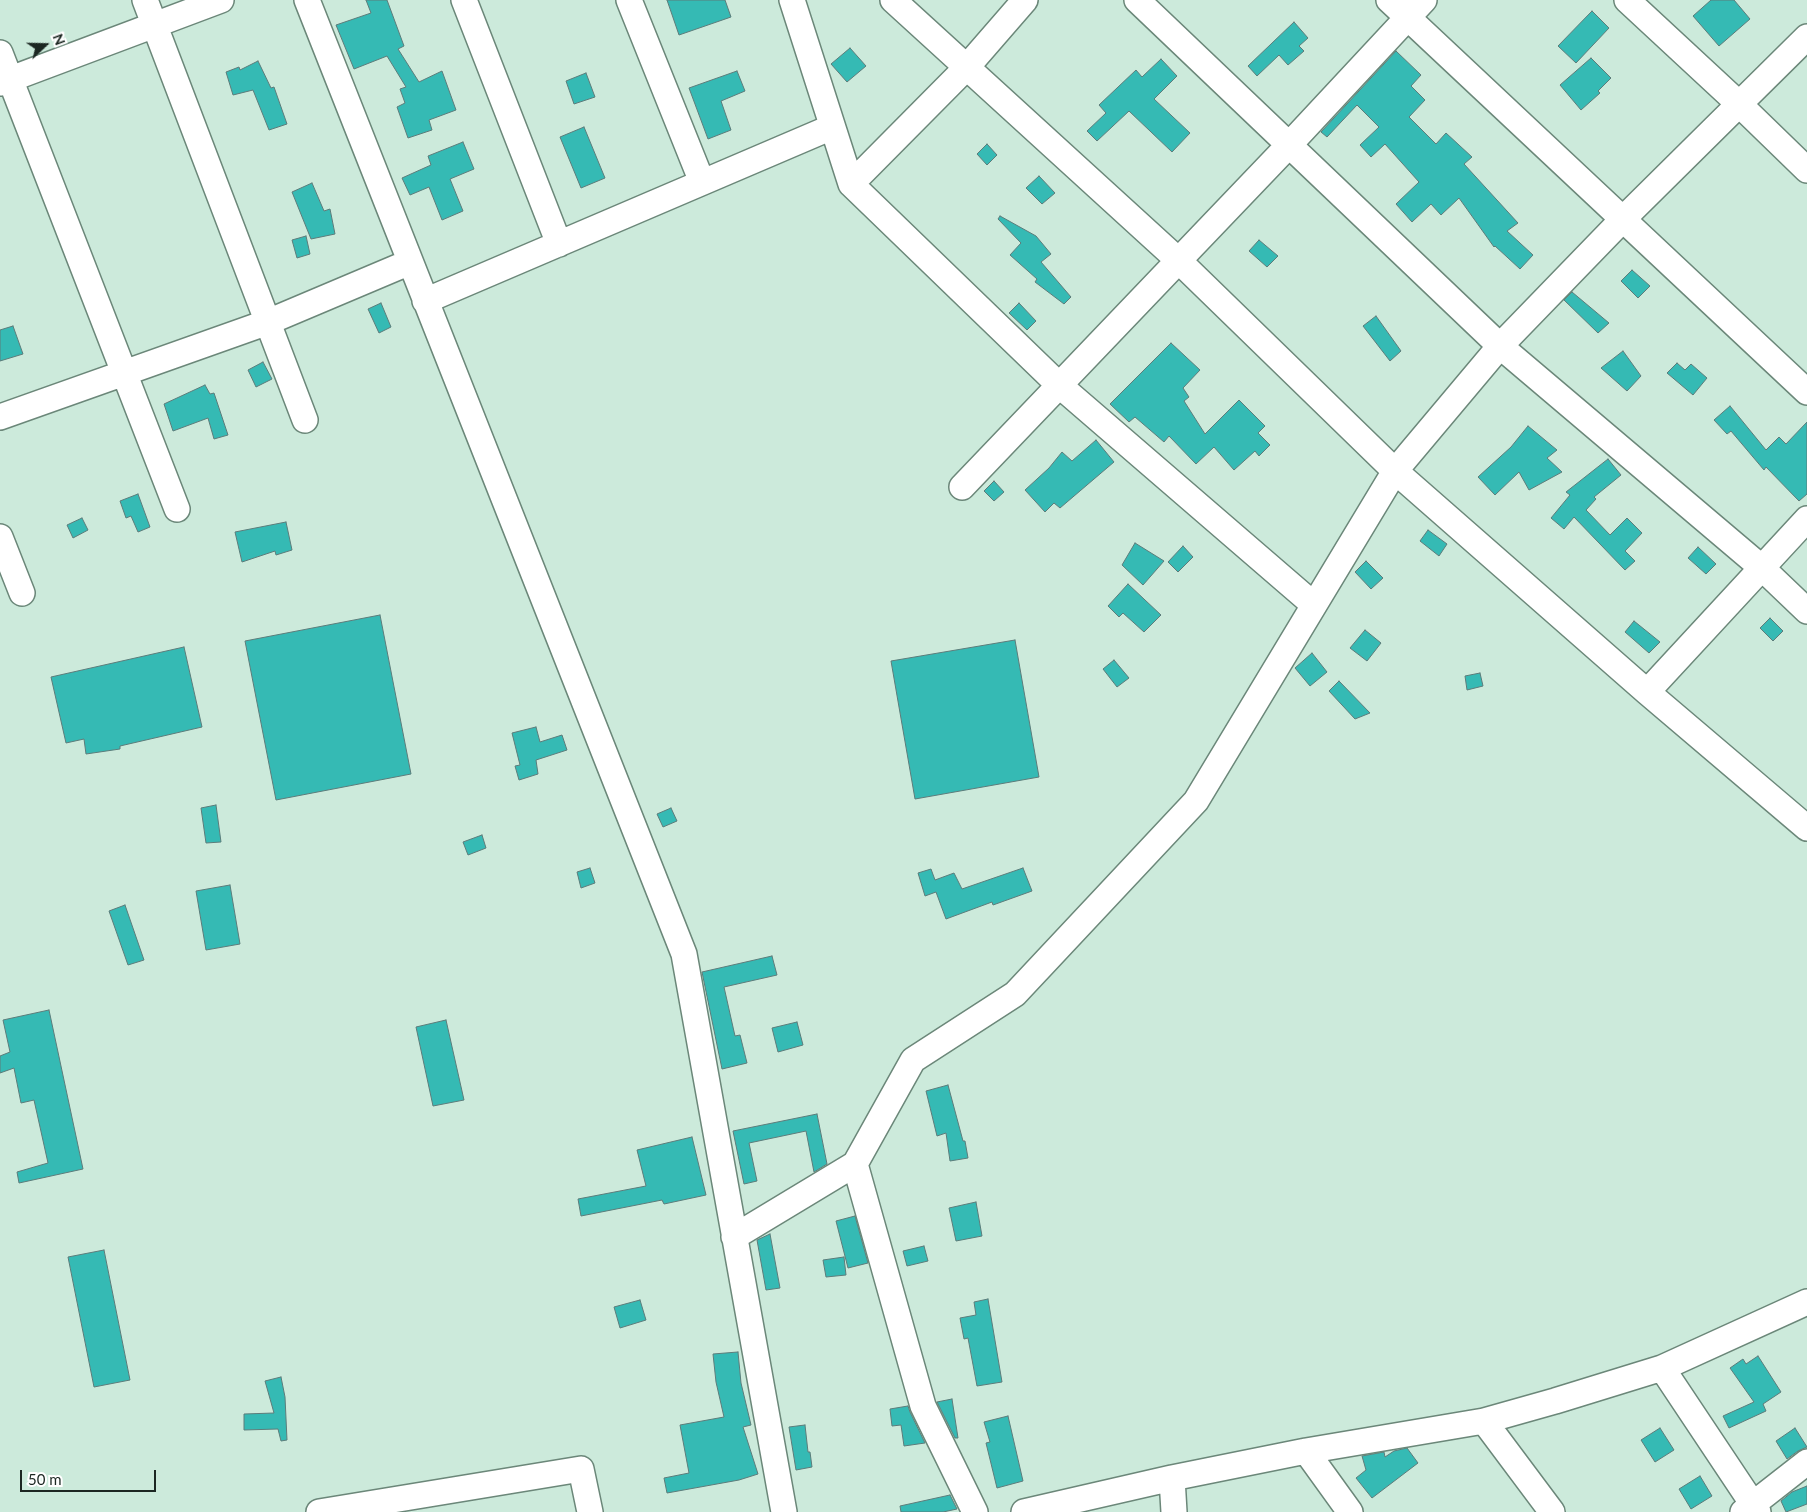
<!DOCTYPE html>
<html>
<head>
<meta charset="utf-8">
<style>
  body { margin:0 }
  #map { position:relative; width:1807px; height:1512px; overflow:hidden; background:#cceadb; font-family:Lato,sans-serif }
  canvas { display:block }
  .north { position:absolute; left:20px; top:20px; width:50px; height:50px; -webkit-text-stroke:4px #fff; paint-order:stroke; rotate:69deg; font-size:14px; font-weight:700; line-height:20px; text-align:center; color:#1c2722 }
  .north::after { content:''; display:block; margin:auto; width:18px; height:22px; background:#1c2722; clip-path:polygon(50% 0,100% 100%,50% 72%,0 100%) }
  .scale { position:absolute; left:20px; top:1470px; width:136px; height:22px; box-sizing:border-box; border:2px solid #1c2722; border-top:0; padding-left:6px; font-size:15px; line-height:18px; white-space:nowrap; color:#1c2722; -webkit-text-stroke:4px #fff; paint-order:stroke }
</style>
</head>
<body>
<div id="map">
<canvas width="1807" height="1512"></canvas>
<div class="north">N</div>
<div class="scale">50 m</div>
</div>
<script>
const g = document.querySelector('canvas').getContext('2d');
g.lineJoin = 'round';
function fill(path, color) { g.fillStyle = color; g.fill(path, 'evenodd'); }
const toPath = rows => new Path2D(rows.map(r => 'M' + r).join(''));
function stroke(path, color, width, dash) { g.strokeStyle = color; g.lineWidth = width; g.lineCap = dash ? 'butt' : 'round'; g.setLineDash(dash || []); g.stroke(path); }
const building = toPath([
  [366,0,387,0,404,46,398,49,419,82,442,71,456,110,429,120,432,130,408,138,397,107,405,103,400,89,406,87,387,56,354,69,336,25,371,13,366,0],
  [667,0,725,0,731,17,679,35,667,0],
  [1711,0,1734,0,1750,19,1719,46,1693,16,1711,0],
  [1592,11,1609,28,1576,63,1558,46,1592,11],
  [1294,22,1308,38,1299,46,1304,51,1288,65,1279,55,1257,76,1248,66,1294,22],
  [850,48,866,66,847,82,831,64,850,48],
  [1396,51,1421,75,1411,86,1425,100,1409,117,1436,144,1446,133,1472,157,1464,164,1518,223,1507,231,1533,255,1520,269,1495,246,1494,247,1459,198,1441,215,1431,204,1412,222,1396,204,1419,182,1385,144,1371,157,1360,145,1379,127,1357,105,1327,137,1321,132,1396,51],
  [1591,58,1611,78,1598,91,1600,93,1581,110,1560,85,1591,58],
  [1161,59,1177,76,1154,99,1190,133,1172,152,1129,111,1097,141,1087,131,1106,113,1099,105,1136,70,1142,77,1161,59],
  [258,61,271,88,274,87,287,124,269,130,253,90,233,95,226,72,239,67,240,70,258,61],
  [737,71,745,91,721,101,731,130,708,139,689,88,737,71],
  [586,73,595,97,574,104,566,81,586,73],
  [584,127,605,178,581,188,560,137,584,127],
  [463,142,474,169,450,179,463,211,442,220,429,187,410,195,402,178,431,165,428,156,463,142],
  [987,144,997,155,987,165,977,154,987,144],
  [1039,176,1055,193,1042,204,1026,188,1039,176],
  [312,183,324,211,330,209,335,234,311,239,292,192,312,183],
  [1000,216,1036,236,1051,254,1041,262,1071,297,1064,304,1035,282,1037,279,1010,255,1021,243,998,219,1000,216],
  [306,236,310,254,297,258,292,240,306,236],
  [1259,240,1278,256,1267,267,1249,251,1259,240],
  [1632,270,1650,286,1638,298,1621,281,1632,270],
  [1572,292,1609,323,1598,333,1564,300,1572,292],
  [381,303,391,327,379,333,368,309,381,303],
  [1019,303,1036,321,1027,330,1009,313,1019,303],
  [1376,316,1401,351,1390,361,1363,326,1376,316],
  [13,326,23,354,0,361,0,330,13,326],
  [1171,343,1200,370,1183,388,1189,397,1184,401,1205,434,1239,400,1265,426,1258,433,1270,445,1259,456,1255,451,1234,470,1214,447,1196,464,1169,436,1164,442,1135,417,1129,422,1110,404,1171,343],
  [1623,351,1641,376,1627,391,1601,368,1623,351],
  [263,362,272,379,256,387,248,370,263,362],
  [1677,363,1685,370,1691,364,1707,378,1693,395,1667,373,1677,363],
  [205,385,210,394,214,393,228,435,214,439,208,418,173,431,164,404,205,385],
  [1730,406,1766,450,1779,437,1786,444,1807,422,1807,494,1799,501,1766,467,1764,470,1731,431,1727,434,1714,420,1730,406],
  [1528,426,1557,450,1547,458,1562,472,1529,490,1519,472,1495,495,1478,477,1511,447,1528,426],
  [1096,440,1114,462,1060,508,1054,503,1045,512,1025,490,1049,468,1062,452,1072,461,1096,440],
  [1608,459,1621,475,1594,497,1596,499,1586,510,1610,535,1627,518,1642,533,1625,551,1635,561,1625,570,1574,517,1564,529,1551,518,1570,495,1566,492,1608,459],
  [994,481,1004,492,994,501,984,491,994,481],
  [138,494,150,527,138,532,131,516,126,518,120,501,138,494],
  [82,518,88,530,73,538,67,525,82,518],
  [286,522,292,550,276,555,275,551,242,562,235,532,286,522],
  [1428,530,1447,544,1439,556,1420,541,1428,530],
  [1135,543,1164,561,1143,585,1122,565,1135,543],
  [1183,546,1193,557,1178,572,1168,562,1183,546],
  [1698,547,1716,564,1706,574,1688,558,1698,547],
  [1366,561,1383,578,1371,589,1355,572,1366,561],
  [1128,584,1161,615,1144,632,1123,613,1119,617,1108,606,1128,584],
  [380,615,411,774,276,800,245,641,380,615],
  [1770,618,1783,631,1773,641,1760,628,1770,618],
  [1634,621,1660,642,1649,653,1625,632,1634,621],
  [1365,630,1381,643,1367,661,1350,648,1365,630],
  [1015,640,1039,777,915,799,891,661,1015,640],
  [184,647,202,727,120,746,120,749,86,754,84,739,66,743,51,677,184,647],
  [1312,653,1327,672,1310,686,1295,668,1312,653],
  [1114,660,1129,678,1117,687,1103,669,1114,660],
  [1480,673,1483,686,1467,690,1465,676,1480,673],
  [1339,681,1370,713,1355,719,1329,691,1339,681],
  [536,727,540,742,562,735,567,750,536,760,538,774,519,780,515,766,520,765,512,733,536,727],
  [216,805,221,842,206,843,201,808,216,805],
  [671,808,677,821,663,827,657,814,671,808],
  [482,835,486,848,468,855,463,842,482,835],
  [590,868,595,883,581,888,577,872,590,868],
  [1023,868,1032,891,993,905,992,902,946,919,936,892,925,896,918,873,931,869,935,880,954,873,962,889,1023,868],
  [230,885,240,944,206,950,196,891,230,885],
  [125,905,144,960,128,965,109,911,125,905],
  [772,956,777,975,724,987,735,1036,740,1035,747,1063,722,1069,702,972,772,956],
  [49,1010,83,1169,19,1183,17,1172,48,1163,34,1100,21,1103,14,1068,0,1073,0,1056,10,1052,3,1020,49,1010],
  [446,1020,464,1100,433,1106,416,1027,446,1020],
  [797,1022,803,1045,778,1052,772,1028,797,1022],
  [948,1085,963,1141,965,1141,968,1158,950,1161,946,1133,937,1136,926,1091,948,1085],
  [817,1114,827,1164,814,1172,806,1131,749,1143,757,1181,744,1184,733,1131,817,1114],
  [692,1137,706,1195,664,1204,662,1200,581,1216,578,1199,646,1186,637,1150,692,1137],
  [976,1202,982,1236,956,1241,949,1208,976,1202],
  [855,1216,868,1263,848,1268,836,1221,855,1216],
  [770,1234,780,1288,766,1290,757,1240,770,1234],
  [924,1246,928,1261,907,1266,903,1251,924,1246],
  [104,1250,130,1380,94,1387,68,1257,104,1250],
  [844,1257,846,1275,826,1277,823,1260,844,1257],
  [988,1299,1002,1382,977,1386,968,1338,964,1339,960,1318,976,1315,974,1302,988,1299],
  [640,1300,646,1320,620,1328,614,1307,640,1300],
  [738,1352,741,1383,751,1425,743,1427,758,1474,739,1480,667,1493,664,1478,689,1473,680,1425,724,1417,716,1382,713,1354,738,1352],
  [1758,1356,1781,1392,1763,1404,1766,1411,1729,1428,1723,1416,1754,1402,1730,1368,1743,1359,1746,1364,1758,1356],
  [281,1377,285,1397,287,1440,281,1441,278,1429,244,1430,244,1414,274,1413,265,1381,281,1377],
  [952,1399,958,1438,955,1438,937,1402,952,1399],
  [908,1406,910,1412,925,1443,904,1446,901,1425,892,1426,890,1409,908,1406],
  [1008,1416,1023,1481,997,1488,986,1443,990,1442,984,1422,1008,1416],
  [805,1425,808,1452,810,1452,812,1467,796,1470,789,1427,805,1425],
  [1660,1428,1674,1450,1655,1462,1641,1440,1660,1428],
  [1795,1428,1807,1447,1798,1451,1787,1459,1776,1441,1795,1428],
  [1407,1448,1418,1463,1372,1498,1356,1478,1366,1470,1362,1456,1384,1452,1385,1457,1394,1451,1407,1448],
  [1700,1476,1712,1496,1691,1509,1679,1489,1700,1476],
  [1807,1486,1807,1504,1786,1512,1781,1501,1792,1492,1807,1486],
  [950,1495,957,1509,943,1512,901,1512,900,1506,950,1495]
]);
const minor = toPath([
  [145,0,305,420],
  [307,0,684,954,784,1512],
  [464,0,559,244],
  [629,0,702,182],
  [792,0,851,184,1059,385,1314,605],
  [893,0,1178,260,1395,471,1647,692,1807,828],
  [1137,0,1500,346,1762,568,1807,611],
  [1389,0,1807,392],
  [1627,0,1738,103,1807,170],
  [0,53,177,509],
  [0,83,221,0],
  [851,184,966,68,1025,0],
  [425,301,832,127],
  [0,417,268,322,410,262],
  [962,487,1289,145,1424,0],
  [0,537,22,593],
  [1647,692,1807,519],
  [855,1164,923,1406,975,1512],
  [734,1237,855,1164,913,1060,1015,994,1196,801,1395,471,1500,346,1623,219,1807,37],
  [1662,1368,1758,1512],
  [1484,1421,1552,1512],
  [1306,1451,1350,1512],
  [1172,1478,1174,1512],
  [319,1512,581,1469,590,1512],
  [1024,1512,1172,1478,1306,1451,1484,1421,1555,1401,1662,1368,1807,1302],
  [1743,1512,1807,1462]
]);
fill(building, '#35bab4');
stroke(building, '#5c7c7a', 1);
stroke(minor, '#6b8779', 28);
stroke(minor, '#fff', 25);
</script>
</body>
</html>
